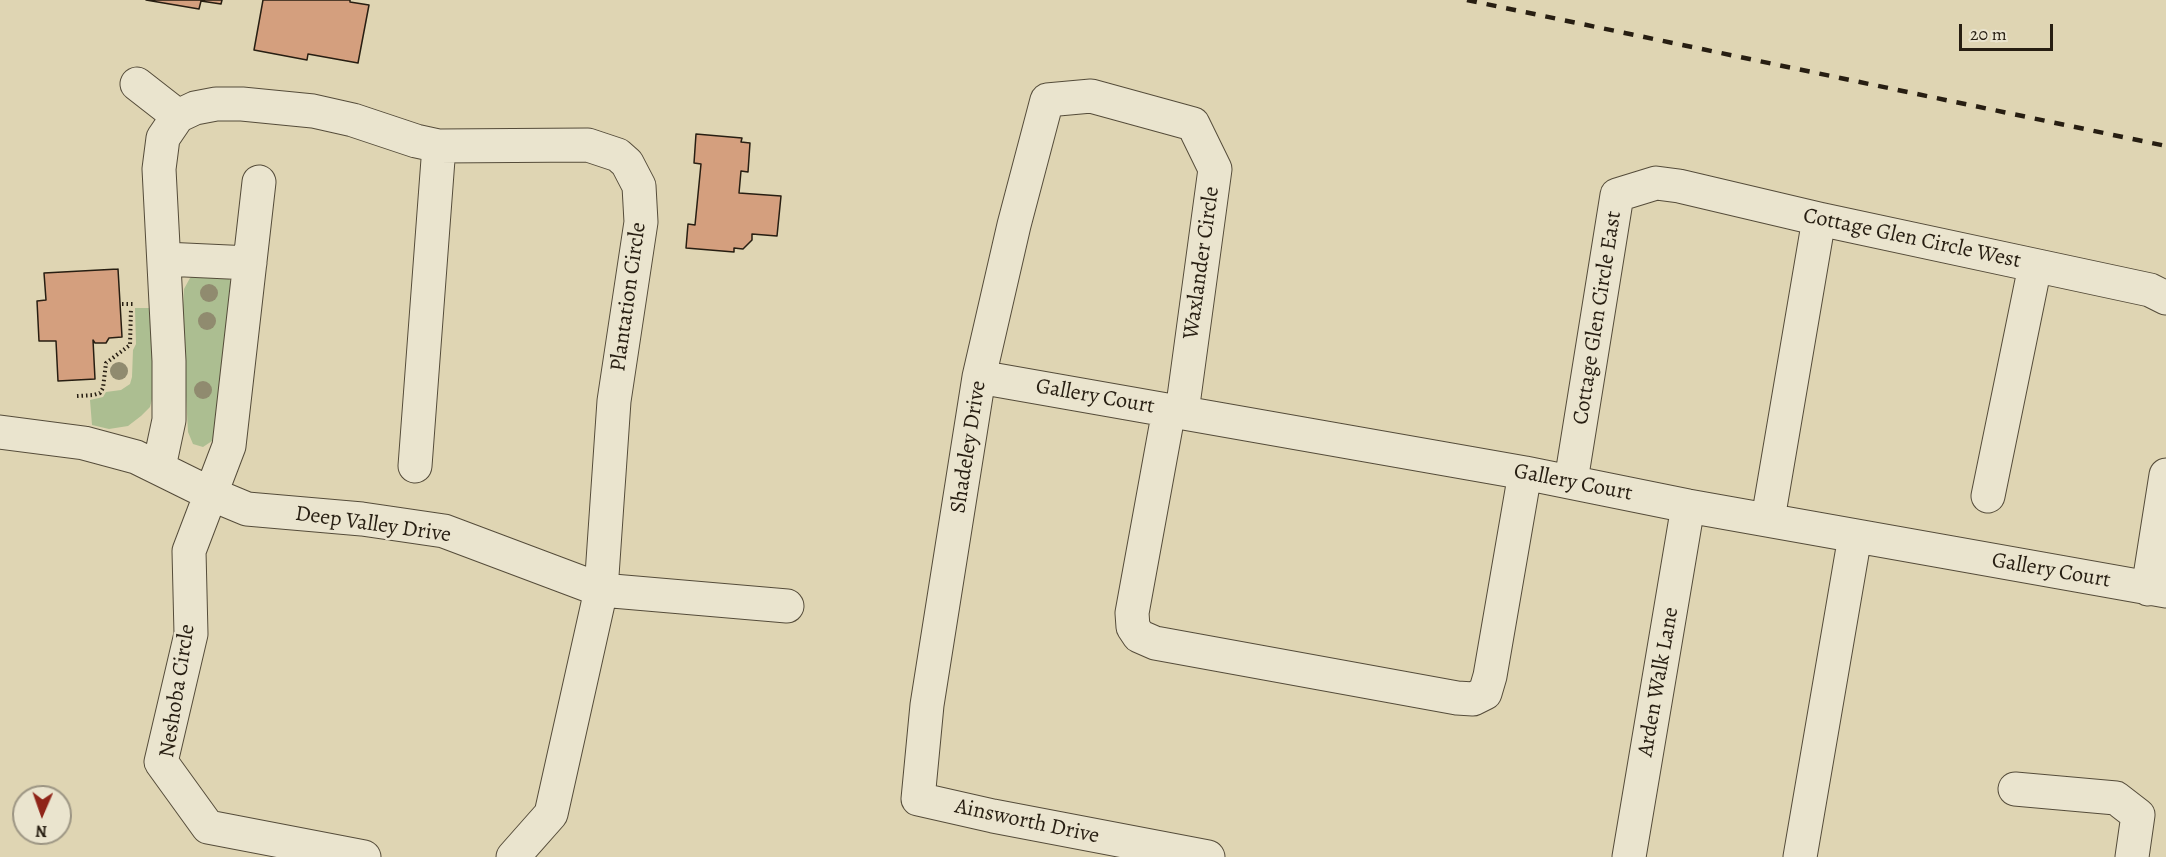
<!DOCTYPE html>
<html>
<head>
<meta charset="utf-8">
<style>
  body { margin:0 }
  #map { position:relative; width:2166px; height:857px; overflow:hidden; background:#dfd5b3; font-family:Alegreya,serif }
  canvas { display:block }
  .north { position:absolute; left:12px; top:785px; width:60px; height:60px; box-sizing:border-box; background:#eae4ce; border:2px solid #9c9583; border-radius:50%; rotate:182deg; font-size:16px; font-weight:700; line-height:24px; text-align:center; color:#271e12 }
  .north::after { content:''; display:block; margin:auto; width:21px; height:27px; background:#8f2418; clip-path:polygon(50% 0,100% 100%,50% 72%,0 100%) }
  .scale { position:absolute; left:1959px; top:24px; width:94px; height:27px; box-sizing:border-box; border:3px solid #271e12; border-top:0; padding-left:8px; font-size:18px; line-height:21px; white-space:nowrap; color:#271e12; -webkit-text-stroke:4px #eae4ce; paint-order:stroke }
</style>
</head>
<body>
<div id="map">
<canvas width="2166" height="857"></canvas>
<div class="north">N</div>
<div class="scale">20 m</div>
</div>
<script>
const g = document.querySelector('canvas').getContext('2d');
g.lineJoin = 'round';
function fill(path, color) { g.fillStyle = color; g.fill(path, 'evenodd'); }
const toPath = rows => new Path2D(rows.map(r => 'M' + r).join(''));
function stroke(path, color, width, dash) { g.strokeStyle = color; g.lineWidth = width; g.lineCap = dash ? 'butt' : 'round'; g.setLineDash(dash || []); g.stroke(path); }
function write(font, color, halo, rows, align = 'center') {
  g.font = font + ' Alegreya,serif'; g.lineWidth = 5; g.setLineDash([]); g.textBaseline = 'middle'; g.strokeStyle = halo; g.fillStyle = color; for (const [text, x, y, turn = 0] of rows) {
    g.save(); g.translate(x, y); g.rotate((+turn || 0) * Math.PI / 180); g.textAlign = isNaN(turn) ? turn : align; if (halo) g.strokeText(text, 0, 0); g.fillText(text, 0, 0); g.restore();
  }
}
const green = toPath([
  [197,272,228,276,231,283,215,431,212,441,203,447,193,444,188,432,182,322,184,289,190,278],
  [135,308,149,308,154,378,153,395,150,407,141,416,128,426,109,429,92,425,90,400,103,397,106,392,121,390,130,384,132,377,133,350,136,344]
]);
const building = toPath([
  [146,0,222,0,221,4,201,1,199,9,146,0],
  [263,0,350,0,350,2,369,5,358,63,308,54,307,60,254,50,263,0],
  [696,134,742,138,741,142,750,143,748,172,741,171,739,193,781,196,777,236,752,234,752,240,743,249,734,248,734,252,686,248,688,224,695,225,701,164,694,163,696,134],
  [118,269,122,337,109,338,106,343,95,343,93,340,95,379,58,381,56,341,39,341,37,301,46,300,44,273,118,269]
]);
const path = toPath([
  [122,304,134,304],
  [77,396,94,395,100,393,103,388,106,363,130,345,131,308]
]);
const minor = toPath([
  [137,84,178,116],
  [259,182,229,446,189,551,191,634,161,762,208,827,364,857],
  [164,259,250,263],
  [979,377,1525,473,1688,506,2166,591],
  [1169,410,1132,613,1133,627,1139,636,1155,643,1457,698,1473,699,1485,693,1490,676,1525,473],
  [1182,412,1215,169,1193,124,1091,96,1047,100,1014,225,979,377,927,705,918,799,993,816,1208,857],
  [0,432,84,443,136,457,211,494,247,509,362,519,444,531,601,590,787,606],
  [415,466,439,146],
  [159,467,169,420,169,361,159,169,163,138,178,116,195,108,216,104,242,104,313,111,353,120,416,141,439,146,588,145,618,155,627,163,639,186,641,222,614,401,601,590,551,814,513,857],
  [1571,481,1617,195,1656,183,1679,186,1819,219,2150,290,2166,298],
  [1988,496,2035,266],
  [1768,519,1819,219],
  [2148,589,2166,475],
  [2015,789,2116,798,2138,815,2132,857],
  [1629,857,1688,506],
  [1800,857,1855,536]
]);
const rail = toPath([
  [1467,0,2166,146]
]);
const trees = [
  [209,293],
  [207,321],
  [119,371],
  [203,390]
];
const streetNames = [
  ["Cottage Glen Circle West",1912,239,12],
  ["Waxlander Circle",1202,263,-82],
  ["Plantation Circle",629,297,-82],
  ["Cottage Glen Circle East",1598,318,-81],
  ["Gallery Court",1095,397,10],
  ["Shadeley Drive",969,447,-81],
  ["Gallery Court",1573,483,11],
  ["Deep Valley Drive",373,525,8],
  ["Gallery Court",2051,571,10],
  ["Arden Walk Lane",1659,682,-80],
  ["Neshoba Circle",178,691,-81],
  ["Ainsworth Drive",1027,822,12]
];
fill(green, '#acbe91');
fill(building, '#d49f7e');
stroke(building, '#271e12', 1.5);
stroke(minor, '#554c3a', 35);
stroke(path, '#271e12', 4, [1.5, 3]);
stroke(minor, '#eae4ce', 33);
stroke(rail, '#271e12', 4.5, [10, 10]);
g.fillStyle = '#908b6f';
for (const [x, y] of trees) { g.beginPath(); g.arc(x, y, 9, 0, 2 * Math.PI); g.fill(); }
write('22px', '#271e12', '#eae4ce', streetNames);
</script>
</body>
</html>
